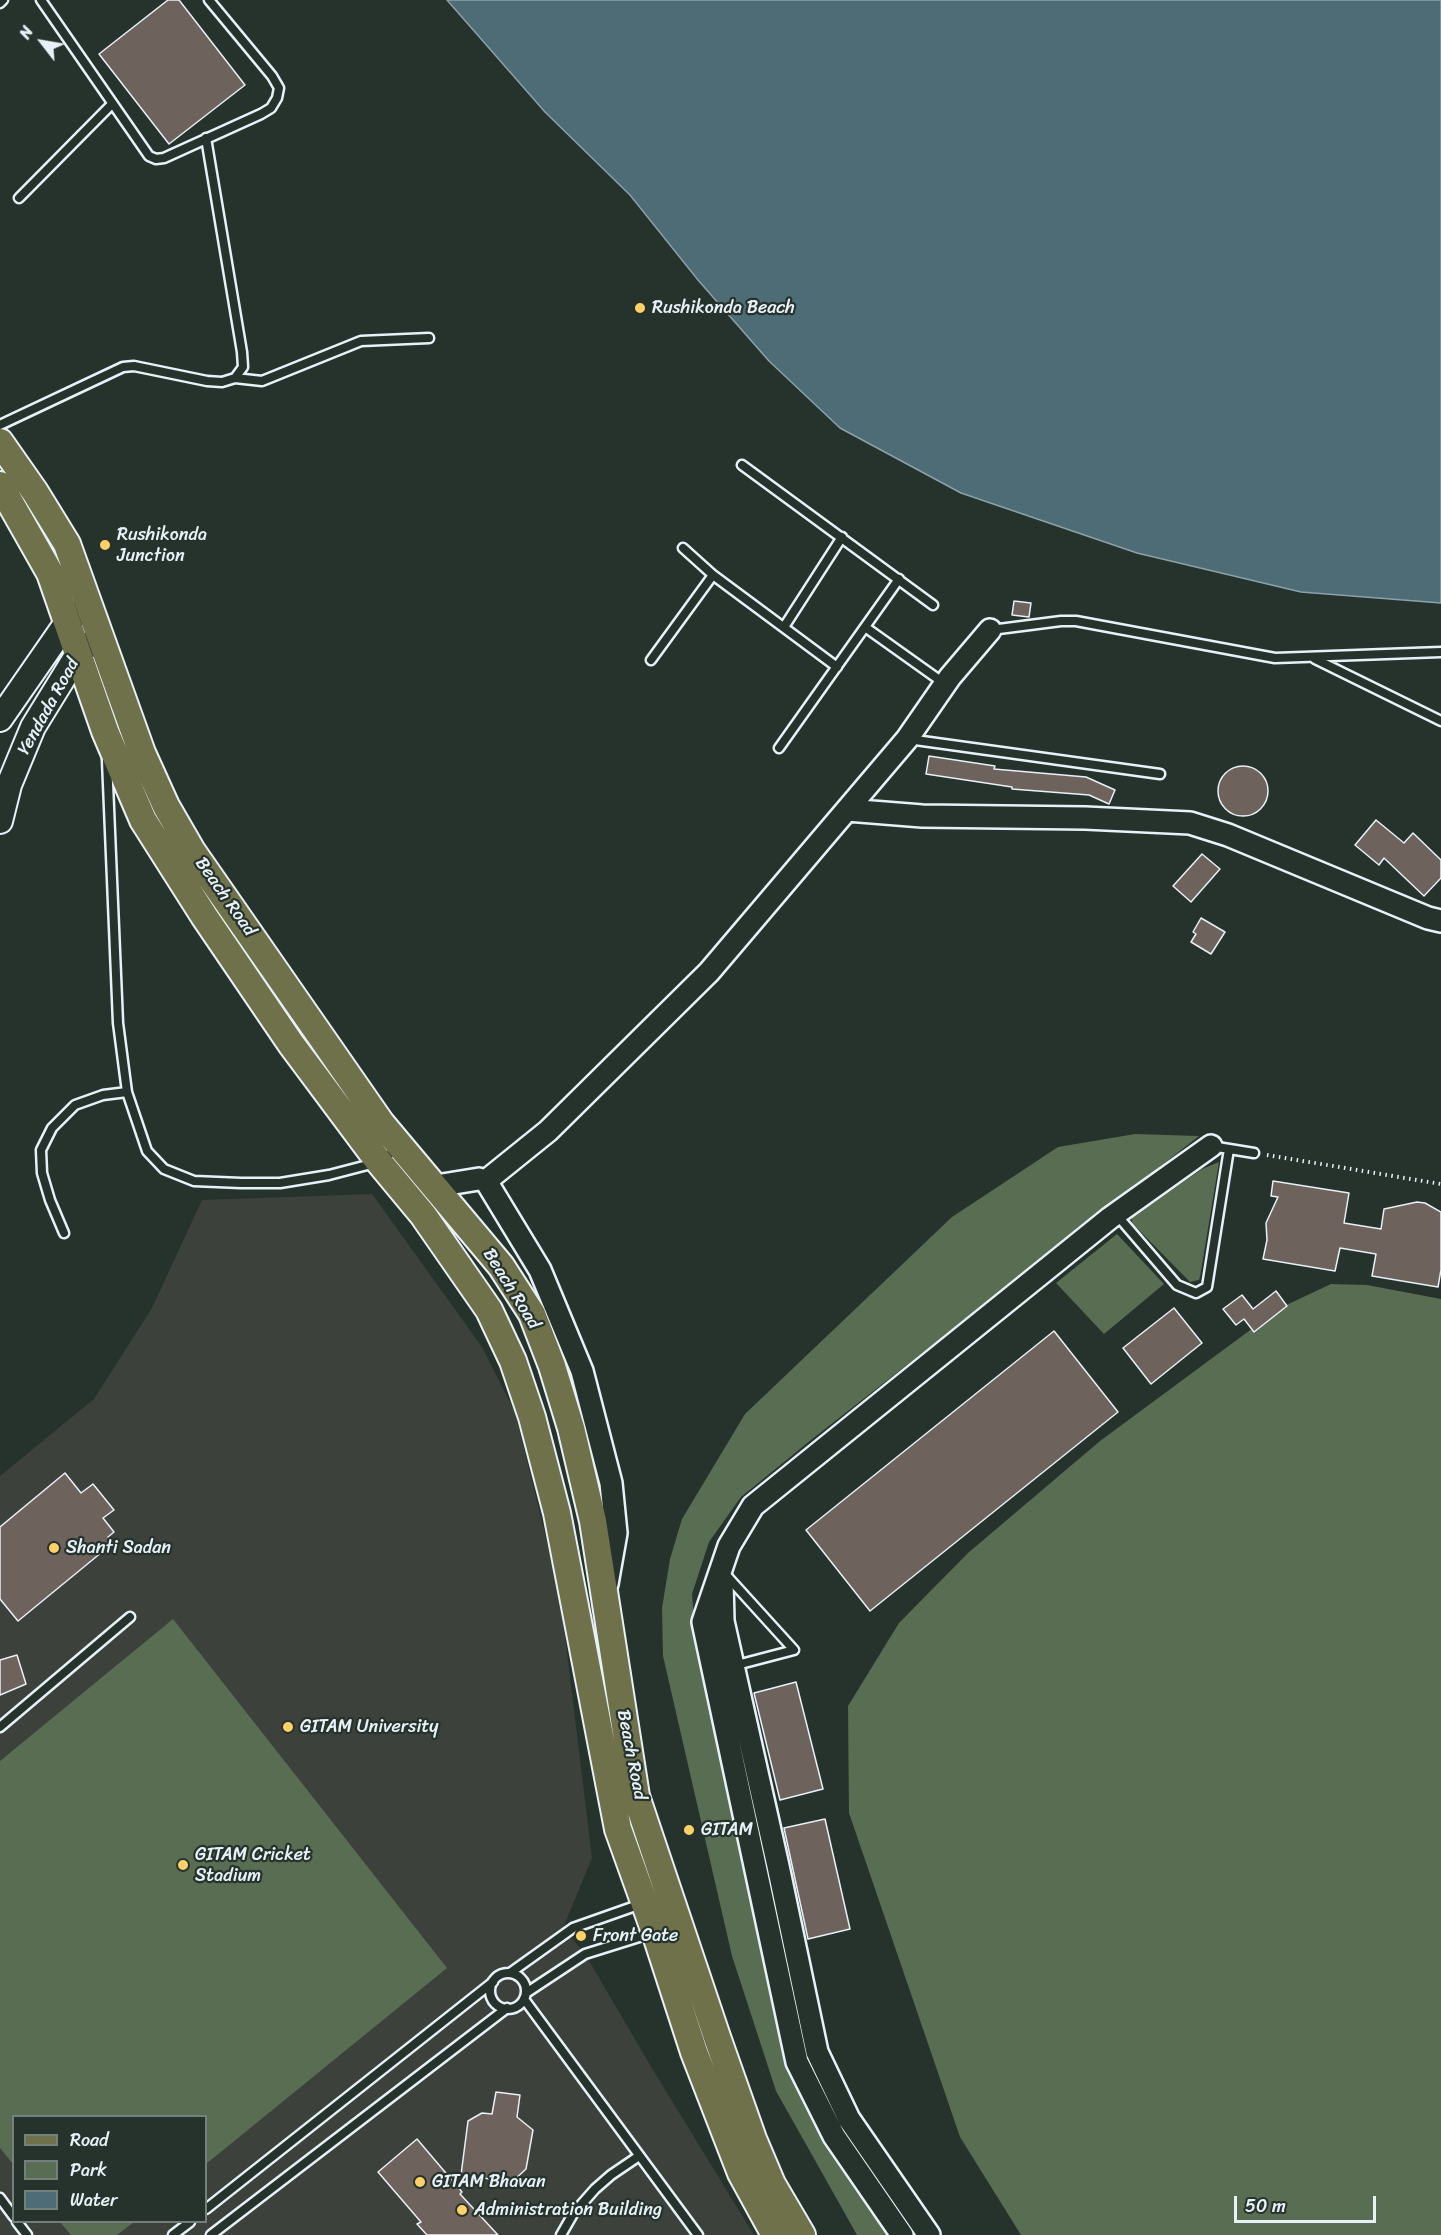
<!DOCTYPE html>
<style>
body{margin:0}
#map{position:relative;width:1441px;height:2235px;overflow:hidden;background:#26332d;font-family:Sriracha,sans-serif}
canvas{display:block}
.legend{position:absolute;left:12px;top:2115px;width:195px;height:108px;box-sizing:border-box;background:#26332d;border:2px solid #747f7e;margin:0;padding:8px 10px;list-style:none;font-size:18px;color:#e8f1f8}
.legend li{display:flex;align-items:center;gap:12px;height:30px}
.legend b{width:30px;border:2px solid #747f7e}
.north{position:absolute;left:12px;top:12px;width:60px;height:60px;-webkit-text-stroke:4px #26332d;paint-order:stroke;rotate:301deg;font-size:16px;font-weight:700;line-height:24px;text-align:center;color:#e8f1f8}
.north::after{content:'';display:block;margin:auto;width:21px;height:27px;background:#e8f1f8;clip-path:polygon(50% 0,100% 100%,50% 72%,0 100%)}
.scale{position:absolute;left:1234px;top:2196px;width:142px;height:27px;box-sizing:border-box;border:3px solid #e8f1f8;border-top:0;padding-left:8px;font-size:18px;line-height:21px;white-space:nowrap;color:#e8f1f8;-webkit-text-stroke:4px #26332d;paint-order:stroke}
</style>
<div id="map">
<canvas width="1441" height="2235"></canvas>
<ul class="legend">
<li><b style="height:8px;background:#6f714a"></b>Road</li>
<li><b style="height:16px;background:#586d51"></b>Park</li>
<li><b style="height:16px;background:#4e6c75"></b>Water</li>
</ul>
<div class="north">N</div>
<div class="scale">50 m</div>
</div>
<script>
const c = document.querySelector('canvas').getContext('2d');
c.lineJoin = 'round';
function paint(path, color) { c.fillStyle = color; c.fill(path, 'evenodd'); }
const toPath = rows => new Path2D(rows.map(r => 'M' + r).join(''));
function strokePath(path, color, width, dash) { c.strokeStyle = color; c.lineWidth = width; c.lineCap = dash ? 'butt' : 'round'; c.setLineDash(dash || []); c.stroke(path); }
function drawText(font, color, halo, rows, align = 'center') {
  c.font = font + ' Sriracha,sans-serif'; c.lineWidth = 4.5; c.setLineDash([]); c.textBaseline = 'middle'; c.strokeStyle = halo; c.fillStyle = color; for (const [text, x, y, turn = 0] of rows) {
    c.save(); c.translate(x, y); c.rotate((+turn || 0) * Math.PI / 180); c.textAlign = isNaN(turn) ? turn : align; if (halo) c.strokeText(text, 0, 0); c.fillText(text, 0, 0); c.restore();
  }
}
const built = toPath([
 [372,1194,482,1347,515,1412,560,1595,592,1858,563,1928,585,1954,653,2070,754,2235,0,2235,0,1476,94,1399,152,1308,202,1200],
 [14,2116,206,2116,206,2222,14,2222]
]);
const green = toPath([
 [1135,1134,1199,1136,811,1440,741,1497,709,1542,692,1594,697,1654,790,2067,817,2128,890,2235,857,2235,776,2091,732,1956,663,1656,662,1608,670,1559,682,1519,745,1414,952,1217,1058,1147],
 [1219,1162,1200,1277,1199,1280,1190,1282,1133,1224,1131,1218,1202,1169],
 [1117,1234,1164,1284,1104,1334,1056,1283],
 [1331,1284,1367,1285,1441,1299,1441,2235,1021,2235,960,2137,849,1813,848,1706,899,1623,968,1553,1100,1441,1280,1308],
 [173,1619,447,1968,206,2164,206,2116,14,2116,13,2164,0,2148,0,1761],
 [60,2222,134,2222,117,2235,71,2235]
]);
const water = toPath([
 [447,0,1441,0,1441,603,1301,592,1137,553,961,493,840,428,769,361,698,280,630,195,545,112,447,0]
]);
const building = toPath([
 [168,0,179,0,245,85,169,144,99,54,168,0],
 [1014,601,1031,603,1029,617,1012,615,1014,601],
 [929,756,995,766,994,769,1086,777,1115,790,1109,804,1089,795,1012,789,1012,787,926,774,929,756],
 '1218 791a25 25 0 1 1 50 0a25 25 0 1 1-50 0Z',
 [1376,820,1404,843,1413,833,1441,860,1441,878,1424,896,1384,858,1379,865,1355,845,1376,820],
 [1202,854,1220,869,1191,902,1173,886,1202,854],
 [1201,918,1225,932,1211,954,1191,942,1196,934,1193,932,1201,918],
 [1273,1181,1349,1193,1344,1223,1381,1229,1384,1209,1417,1202,1425,1203,1441,1212,1441,1270,1438,1287,1372,1276,1376,1254,1340,1248,1335,1271,1263,1259,1267,1240,1266,1223,1278,1197,1271,1196,1273,1181],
 [1276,1291,1287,1306,1254,1332,1244,1319,1236,1325,1223,1309,1242,1295,1253,1309,1276,1291],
 [1174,1308,1202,1343,1151,1384,1123,1348,1174,1308],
 [1054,1331,1118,1412,870,1611,806,1530,1054,1331],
 [65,1473,81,1493,93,1484,114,1510,103,1518,114,1532,108,1537,113,1543,18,1621,0,1599,0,1527,65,1473],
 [17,1655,26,1684,0,1695,0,1660,17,1655],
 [796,1682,823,1789,780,1800,754,1693,796,1682],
 [825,1819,850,1929,808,1939,784,1828,825,1819],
 [496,2092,520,2095,517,2117,533,2130,526,2169,512,2182,461,2175,468,2121,482,2113,492,2114,496,2092],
 [417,2139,462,2192,460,2194,498,2235,427,2235,417,2224,421,2222,378,2172,417,2139]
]);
const path = toPath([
 [1267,1155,1441,1184]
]);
const service = toPath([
 [41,0,149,156,156,159,164,158,261,114,271,108,277,98,279,88,272,76,209,0],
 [0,3,3,0],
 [19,198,112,104],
 [235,378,262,381,361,341,429,338],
 [0,425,123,367,134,366,207,381,222,382,235,378,243,367,242,352,206,138],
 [742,465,933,605],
 [683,548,713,575,837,667],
 [784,627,842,537],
 [865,627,945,684],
 [991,630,1061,621,1076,621,1275,658,1441,652],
 [1315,659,1441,721],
 [651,660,713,575],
 [908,739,1160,774],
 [779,748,899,579],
 [107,760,118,1023,127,1092,147,1151,164,1169,194,1181,241,1183,280,1183,329,1175,379,1162,399,1147],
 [1211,1146,1254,1153],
 [1116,1214,1177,1285,1196,1293,1207,1287,1229,1149],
 [64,1233,50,1200,42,1173,41,1150,52,1128,75,1105,103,1095,127,1092],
 [726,1575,794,1650,733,1666],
 [0,1727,130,1617],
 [510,1973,573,1928,641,1904],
 '490 1991a18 18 0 1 1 36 0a18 18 0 1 1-36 0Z',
 [526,1993,585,1954,652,1933],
 [524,1999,698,2235],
 [0,2198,14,2217],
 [206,2209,493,1982],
 [17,2222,27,2235],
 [173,2235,190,2222],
 [211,2235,507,2008],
 [561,2235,573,2214,595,2189,611,2175,639,2156]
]);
const tertiary = toPath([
 [847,810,922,816,1085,818,1190,823,1228,835,1428,918,1441,921],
 [486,1181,548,1131,709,972,907,739,950,677,990,630],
 [436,1186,479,1179,486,1181,540,1270,582,1371,611,1483,616,1533,607,1584],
 [722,1580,723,1621,778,1866,817,2052,849,2119,929,2235],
 [902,2235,834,2136,797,2062,703,1622,729,1546,753,1506,1110,1218,1211,1146]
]);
const secondary = toPath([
 [0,719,68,621,89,605],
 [0,821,9,785,33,727,78,654,91,643]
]);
const primary = toPath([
 [0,442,35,492,67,544,142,753,166,806,192,851,381,1123,501,1266,532,1314,552,1366,571,1428,593,1521,636,1796,717,2037,753,2139,772,2184,802,2235],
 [0,485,50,573,105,731,143,820,204,916,291,1044,379,1162,423,1215,489,1310,513,1361,532,1417,557,1513,618,1829,655,1932,694,2052,741,2173,775,2235]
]);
const markers = [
 [640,308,6,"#ffd166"],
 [105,545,6,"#ffd166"],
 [54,1548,6,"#ffd166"],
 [288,1727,6,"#ffd166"],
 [689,1830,6,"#ffd166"],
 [183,1865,6,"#ffd166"],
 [581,1936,6,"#ffd166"],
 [420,2182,6,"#ffd166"],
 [462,2210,6,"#ffd166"]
];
const poiNames = [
 ["Rushikonda Beach",652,308],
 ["Rushikonda",117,535],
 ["Junction",117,556],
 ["Shanti Sadan",66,1548],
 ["GITAM University",300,1727],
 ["GITAM",701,1830],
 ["GITAM Cricket",195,1855],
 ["Stadium",195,1876],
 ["Front Gate",593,1936],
 ["GITAM Bhavan",432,2182],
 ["Administration Building",474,2210]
];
const streetNames = [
 ["Yendada Road",49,707,-61],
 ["Beach Road",225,897,55],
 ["Beach Road",511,1289,58],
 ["Beach Road",631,1755,79]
];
paint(built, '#3c413b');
paint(green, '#586d51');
paint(water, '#4e6c75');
strokePath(water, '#8ca1a9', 1.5);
paint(building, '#6e625c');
strokePath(building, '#e8f1f8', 1.5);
strokePath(service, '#e8f1f8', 13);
strokePath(tertiary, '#e8f1f8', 26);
strokePath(secondary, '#e8f1f8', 28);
strokePath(primary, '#e8f1f8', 30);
strokePath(path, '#e8f1f8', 4, [1.5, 4.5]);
strokePath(service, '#26332d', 8);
strokePath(tertiary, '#26332d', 21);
strokePath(secondary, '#26332d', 24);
strokePath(primary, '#6f714a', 26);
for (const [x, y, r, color] of markers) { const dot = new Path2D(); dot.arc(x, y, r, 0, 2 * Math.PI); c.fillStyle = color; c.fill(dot); strokePath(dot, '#26332d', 2); }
drawText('18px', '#e8f1f8', '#26332d', poiNames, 'left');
drawText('18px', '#e8f1f8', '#26332d', streetNames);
</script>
